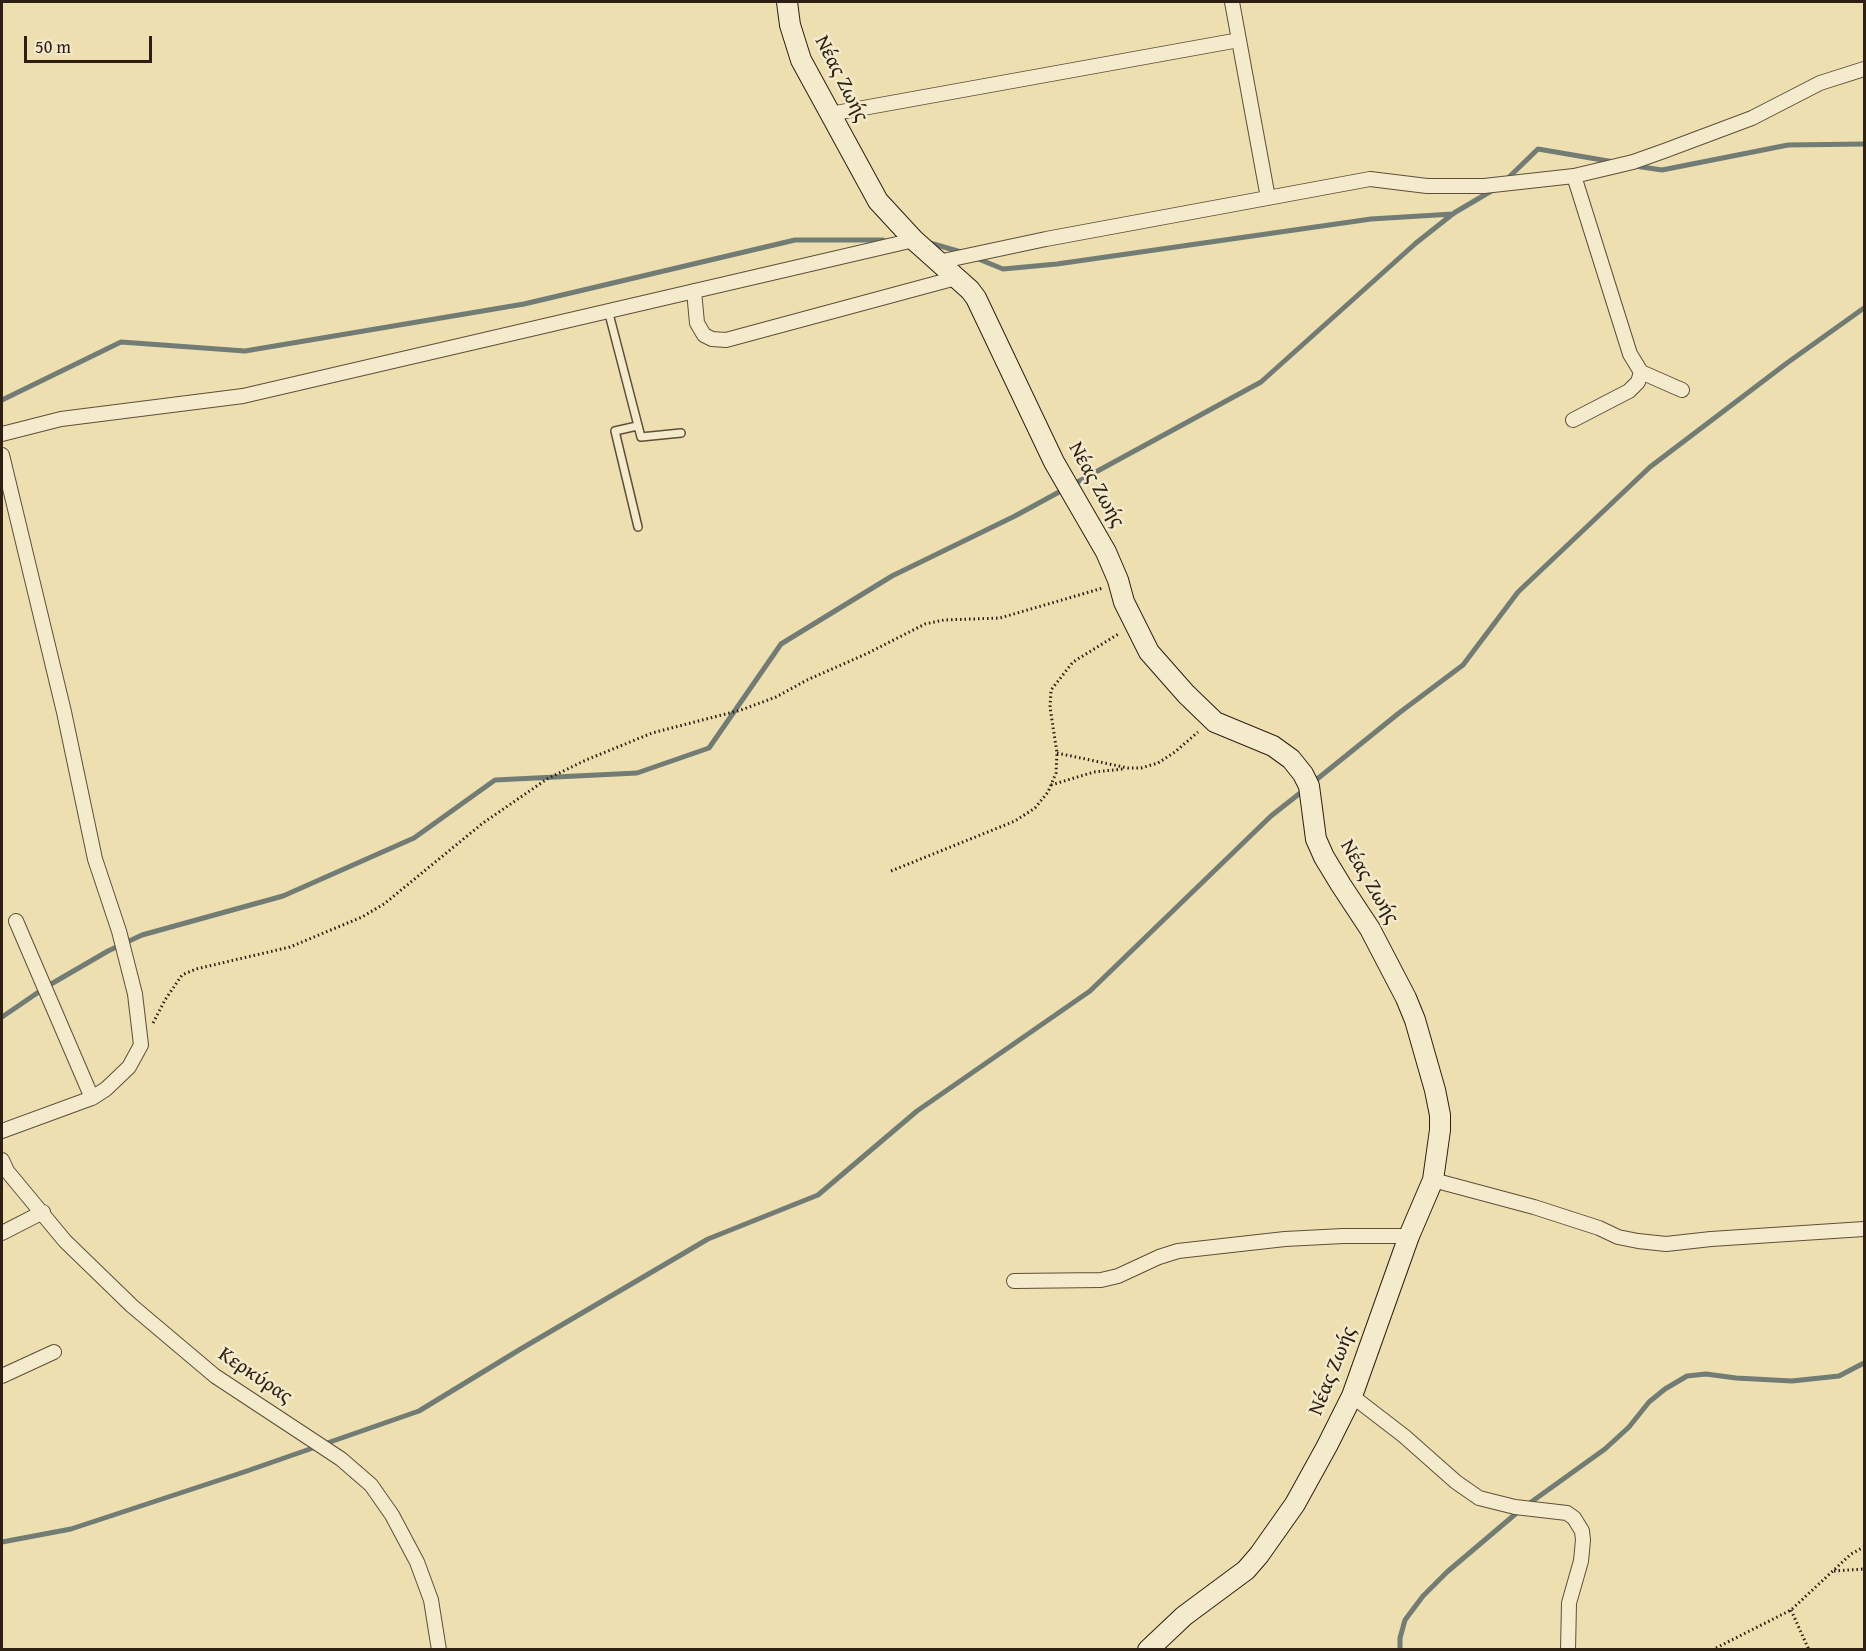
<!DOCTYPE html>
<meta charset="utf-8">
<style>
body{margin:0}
#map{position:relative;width:1866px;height:1651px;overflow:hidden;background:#eedfb0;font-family:"Gentium Book Plus",serif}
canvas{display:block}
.frame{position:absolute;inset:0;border:3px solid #2d1f12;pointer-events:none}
.scale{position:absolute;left:24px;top:36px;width:128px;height:27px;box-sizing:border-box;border:3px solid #2d1f12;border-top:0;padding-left:8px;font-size:18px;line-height:21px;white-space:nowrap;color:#2d1f12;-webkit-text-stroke:4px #f4eacc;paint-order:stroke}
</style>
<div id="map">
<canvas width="1866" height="1651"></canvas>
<div class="frame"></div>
<div class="scale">50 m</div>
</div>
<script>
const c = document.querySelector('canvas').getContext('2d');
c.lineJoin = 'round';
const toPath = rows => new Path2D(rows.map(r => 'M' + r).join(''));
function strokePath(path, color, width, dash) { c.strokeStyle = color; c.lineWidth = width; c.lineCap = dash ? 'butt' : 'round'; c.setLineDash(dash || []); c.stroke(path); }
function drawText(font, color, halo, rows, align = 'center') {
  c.font = font + ' "Gentium Book Plus",serif'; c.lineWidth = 5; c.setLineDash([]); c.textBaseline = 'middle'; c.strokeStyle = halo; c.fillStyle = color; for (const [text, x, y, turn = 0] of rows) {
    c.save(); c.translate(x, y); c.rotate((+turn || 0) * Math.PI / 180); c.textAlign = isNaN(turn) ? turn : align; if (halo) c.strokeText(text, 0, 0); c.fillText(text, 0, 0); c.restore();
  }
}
const stream = toPath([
 [1635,166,1662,170,1788,145,1864,144],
 [1505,181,1538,149,1614,162],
 [930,243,961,252],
 [976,258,1003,269,1057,264,1371,219,1453,214],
 [2,400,121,342,245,351,524,304,795,240,883,240],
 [1311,784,1399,713,1463,665,1518,592,1650,467,1787,363,1864,308],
 [2,1017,46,987,108,951,142,935,283,896,414,838,495,780,637,773,709,748,781,644,892,576,1015,516,1261,382,1416,243,1454,213,1493,190],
 [1527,1505,1605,1449,1629,1427,1649,1402,1665,1389,1687,1376,1706,1374,1736,1378,1792,1381,1839,1376,1864,1363],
 [2,1542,71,1529,244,1472,419,1411,519,1350,708,1239,818,1195,917,1111,1090,991,1271,816,1304,790],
 [1400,1650,1400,1638,1405,1620,1423,1596,1447,1572,1519,1511]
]);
const path = toPath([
 [1057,753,1128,768,1141,768,1158,763,1175,752,1198,732],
 [1051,785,1094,772,1123,769],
 [891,871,1015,821,1035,808,1048,792,1056,773,1057,753,1050,707,1051,690,1073,662,1120,633],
 [153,1023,165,1000,182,975,196,969,290,947,362,917,384,904,483,823,547,779,586,760,652,733,741,710,776,697,807,680,866,654,925,624,944,620,1000,618,1103,588],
 [1834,1571,1864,1569],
 [1791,1610,1809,1650],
 [1712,1650,1791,1610,1851,1554,1864,1547]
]);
const lane = toPath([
 [608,310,641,437,681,433],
 [637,426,615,431,638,527]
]);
const street = toPath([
 [1232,2,1268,198],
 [830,114,1239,40],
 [1574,176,1630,354,1641,372,1682,390],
 [938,262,1046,239,1370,179,1427,186,1484,186,1574,176,1633,162,1664,151,1752,118,1820,83,1864,69],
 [694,291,697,323,704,335,712,339,726,340,956,278],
 [1573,420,1629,391,1638,382,1641,372],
 [2,434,61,419,243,396,914,240],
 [2,455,64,712,95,859,119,931,135,994,141,1045,129,1067,106,1089,92,1098,2,1131],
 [16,921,92,1098],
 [2,1160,7,1171,65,1241,132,1306,215,1376,341,1459,371,1485,392,1515,417,1562,431,1600,439,1650],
 [1433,1180,1534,1207,1599,1228,1618,1237,1638,1241,1666,1244,1711,1239,1864,1229],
 [2,1233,43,1212],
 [1014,1281,1101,1280,1118,1276,1159,1257,1178,1251,1285,1239,1343,1236,1409,1236],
 [2,1376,54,1352],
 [1352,1396,1404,1436,1456,1482,1479,1498,1515,1507,1567,1513,1574,1518,1582,1531,1583,1540,1581,1561,1569,1603,1568,1650]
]);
const secondary = toPath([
 [787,2,790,25,801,60,878,201,914,240,970,290,976,298,1054,462,1106,552,1118,580,1124,602,1149,652,1186,694,1215,722,1273,746,1291,759,1303,774,1309,786,1316,839,1324,857,1341,885,1370,929,1406,998,1415,1020,1435,1090,1440,1115,1440,1130,1433,1180,1409,1236,1352,1396,1327,1446,1295,1504,1259,1555,1246,1570,1184,1616,1148,1650]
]);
const streetNames = [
 ["Νέας Ζωής",841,79,63],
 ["Νέας Ζωής",1096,485,61],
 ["Νέας Ζωής",1369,882,59],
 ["Νέας Ζωής",1333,1371,-68],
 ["Κερκύρας",255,1376,34]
];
strokePath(stream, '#717c75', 5);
strokePath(lane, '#5d4f3a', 10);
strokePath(street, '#5d4f3a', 16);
strokePath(secondary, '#2d1f12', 22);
strokePath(path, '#2d1f12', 3, [1.5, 3]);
strokePath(lane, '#f4eacc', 7);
strokePath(street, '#f4eacc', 14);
strokePath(secondary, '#f4eacc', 20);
drawText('21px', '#2d1f12', '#f4eacc', streetNames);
</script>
